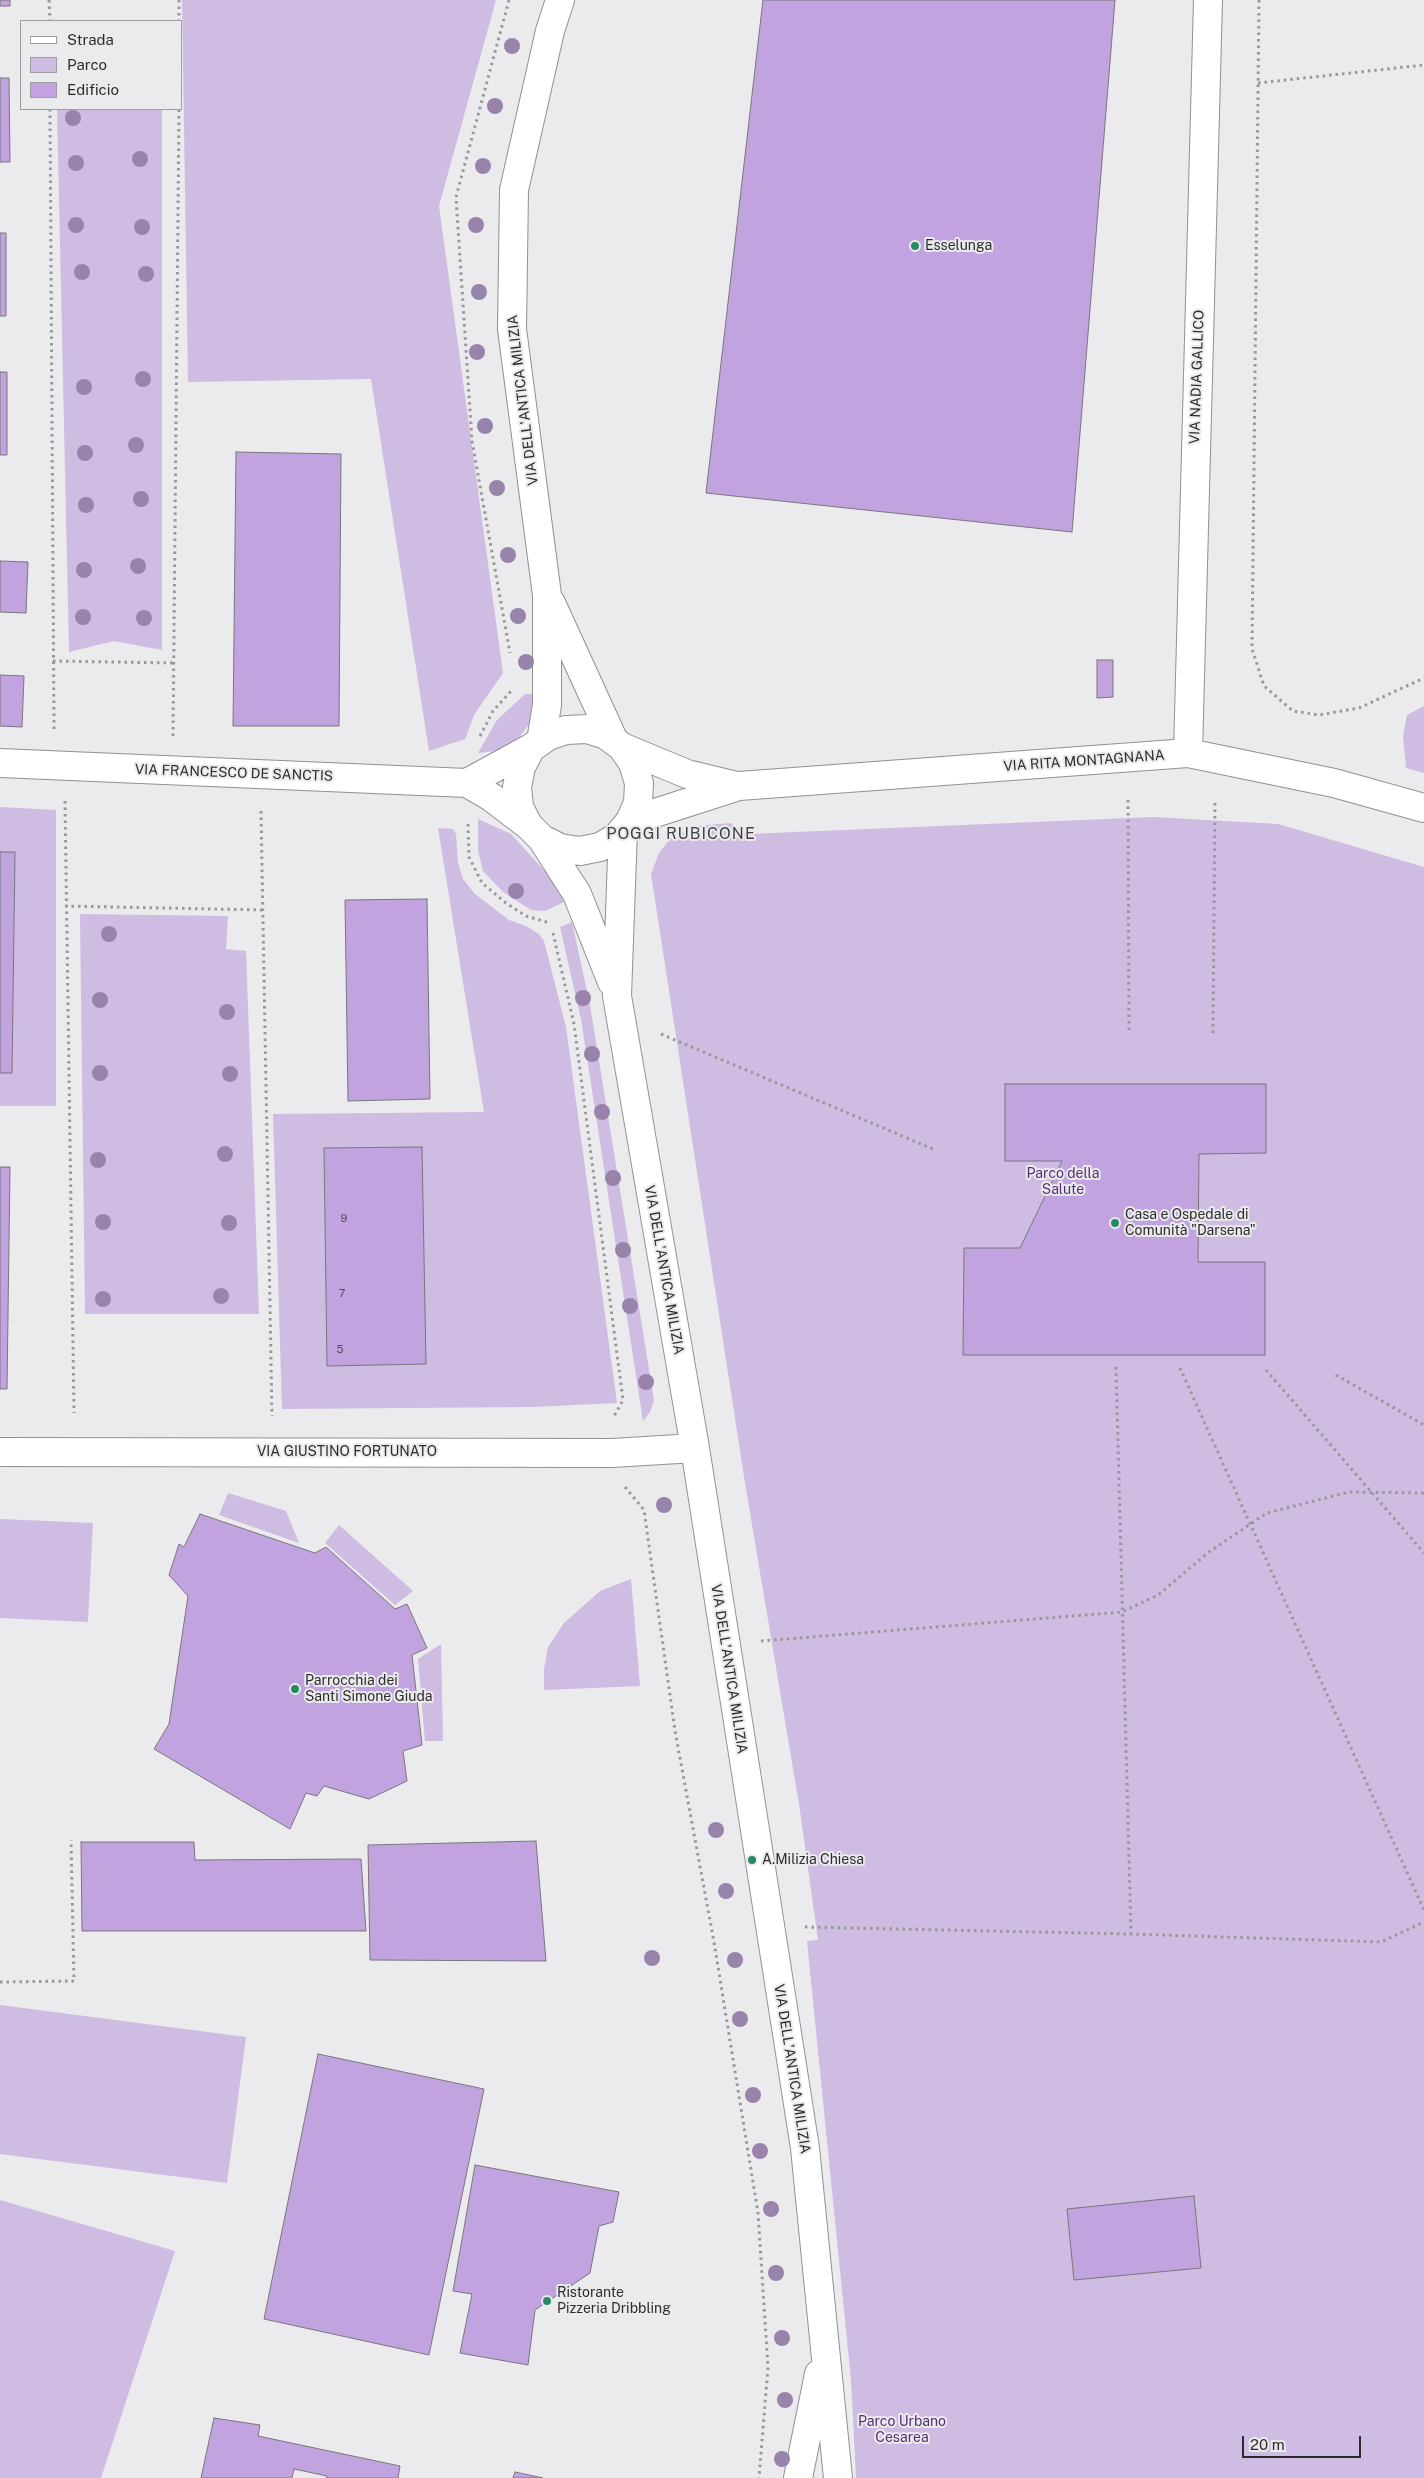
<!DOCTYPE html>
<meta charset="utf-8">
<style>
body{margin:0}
#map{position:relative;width:1424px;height:2478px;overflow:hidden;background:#ebeaed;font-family:"Public Sans",sans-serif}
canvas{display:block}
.legend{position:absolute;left:20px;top:20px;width:162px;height:90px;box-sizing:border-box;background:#ebeaed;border:1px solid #9f9ea0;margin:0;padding:6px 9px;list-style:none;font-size:15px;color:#2d2c2d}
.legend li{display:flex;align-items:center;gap:10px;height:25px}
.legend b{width:25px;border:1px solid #9f9ea0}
.scale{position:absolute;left:1242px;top:2436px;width:119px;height:22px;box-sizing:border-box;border:2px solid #2d2c2d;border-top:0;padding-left:6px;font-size:15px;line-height:18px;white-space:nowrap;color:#2d2c2d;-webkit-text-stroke:4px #ebeaed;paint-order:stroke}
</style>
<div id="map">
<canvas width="1424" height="2478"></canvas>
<ul class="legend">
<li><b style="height:6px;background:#fff"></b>Strada</li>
<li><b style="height:14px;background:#cfbce2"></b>Parco</li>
<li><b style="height:14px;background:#c1a3df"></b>Edificio</li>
</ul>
<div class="scale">20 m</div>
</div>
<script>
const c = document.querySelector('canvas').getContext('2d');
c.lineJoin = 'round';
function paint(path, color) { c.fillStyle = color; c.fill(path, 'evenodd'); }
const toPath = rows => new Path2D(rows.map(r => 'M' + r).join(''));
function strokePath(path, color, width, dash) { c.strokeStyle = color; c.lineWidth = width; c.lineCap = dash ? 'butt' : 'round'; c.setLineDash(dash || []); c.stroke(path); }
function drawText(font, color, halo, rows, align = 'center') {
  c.font = font + ' "Public Sans",sans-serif'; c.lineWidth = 4; c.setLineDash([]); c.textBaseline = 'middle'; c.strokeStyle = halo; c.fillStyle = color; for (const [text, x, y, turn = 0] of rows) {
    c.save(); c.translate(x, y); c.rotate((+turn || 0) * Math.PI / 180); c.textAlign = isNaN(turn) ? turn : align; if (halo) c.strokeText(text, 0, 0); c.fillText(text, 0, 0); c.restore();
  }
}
const green = toPath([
 [182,0,496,0,439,206,503,673,474,715,465,739,429,751,371,379,188,382],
 [57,109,162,109,162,650,114,641,69,652],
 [525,694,534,694,529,724,521,735,517,740,496,751,478,753,497,720],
 [1424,706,1424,773,1406,768,1403,736,1407,715],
 [0,807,56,810,56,1106,0,1106],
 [1153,817,1278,824,1424,867,1424,2478,856,2478,851,2380,807,1941,818,1940,799,1804,745,1483,651,874,659,853,670,839,697,826,730,823,748,834],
 [478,819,511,834,552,879,564,902,545,911,531,910,503,892,483,871,478,850],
 [438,828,453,829,456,834,458,863,463,879,475,894,509,920,526,926,539,934,544,941,566,1027,617,1403,532,1407,282,1409,273,1114,484,1112],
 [80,914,228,916,226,949,246,951,259,1314,85,1314],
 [572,922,590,1005,654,1400,650,1412,643,1421,581,1019,560,927],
 [228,1493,286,1511,299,1543,219,1515],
 [0,1519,93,1523,88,1622,0,1618],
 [339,1525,413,1591,395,1605,325,1543],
 [631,1579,640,1686,544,1690,544,1669,548,1647,564,1623,600,1591],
 [441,1644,443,1741,425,1741,418,1659],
 [0,2005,246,2037,227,2183,0,2154],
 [0,2200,175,2251,101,2478,0,2478]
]);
const building = toPath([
 [0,0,10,0,10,6,0,6,0,0],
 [763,0,1115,0,1072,532,706,493,763,0],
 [0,78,9,78,10,162,0,162,0,78],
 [0,233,6,233,6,316,0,316,0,233],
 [0,372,7,372,7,455,0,455,0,372],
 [236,452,341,454,339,726,233,726,236,452],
 [0,561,28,562,26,613,0,612,0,561],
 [1097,660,1113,660,1113,697,1097,698,1097,660],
 [0,675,24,676,22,727,0,726,0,675],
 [0,852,15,852,12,1073,0,1073,0,852],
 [427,899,430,1099,348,1101,345,900,427,899],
 [1005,1084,1266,1084,1266,1153,1199,1154,1198,1262,1265,1262,1265,1355,963,1355,964,1248,1020,1248,1062,1161,1005,1161,1005,1084],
 [422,1147,426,1364,327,1366,324,1148,422,1147],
 [0,1167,10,1167,7,1389,0,1389,0,1167],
 [200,1514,315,1553,326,1547,395,1609,407,1604,427,1648,412,1655,422,1745,403,1751,407,1781,369,1799,324,1786,317,1796,306,1793,290,1829,154,1749,169,1724,188,1596,169,1575,179,1544,184,1547,200,1514],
 [536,1841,546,1961,370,1960,368,1845,536,1841],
 [81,1842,194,1842,195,1860,361,1859,366,1931,82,1931,81,1842],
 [318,2054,484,2089,429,2355,264,2319,318,2054],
 [475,2165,619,2192,613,2222,599,2226,590,2273,535,2310,528,2365,460,2353,472,2294,453,2291,475,2165],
 [1194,2196,1201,2268,1074,2280,1067,2209,1194,2196],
 [214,2418,260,2425,258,2436,400,2466,398,2478,326,2478,327,2476,294,2469,292,2478,201,2478,214,2418],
 [515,2472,543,2478,513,2478,515,2472]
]);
const path = toPath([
 [49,0,50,21],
 [179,0,179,21],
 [509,0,456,197,472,441,510,653],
 [1259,0,1252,649,1264,686,1293,711,1319,715,1359,708,1424,678],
 [1258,83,1424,65],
 [50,109,54,730],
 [53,661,174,663],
 [173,736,179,109],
 [480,736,493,711,512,690],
 [1128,800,1129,1032],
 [65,801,74,1413],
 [261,811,272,1416],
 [468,824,469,857,482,883,506,903,526,916,550,923],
 [65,906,263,910],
 [553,933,574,1024,623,1400,613,1418],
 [1213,1033,1215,800],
 [661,1034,933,1149],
 [1116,1367,1131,1934],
 [1180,1368,1424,1910],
 [1266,1370,1424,1553],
 [1336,1375,1424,1425],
 [625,1487,644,1510,675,1731,714,1942,758,2213,768,2367,759,2478],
 [761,1641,1122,1612,1158,1595,1209,1552,1267,1513,1349,1492,1424,1493],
 [805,1927,1131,1934,1381,1942,1424,1922],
 [0,1982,74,1981,71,1840]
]);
const minor = toPath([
 [551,603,614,741,622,747,633,763,639,783,638,803,630,821,617,837,600,847,580,851,560,848,542,839,528,825,519,807,517,787,521,767,531,748,548,736,566,730,587,729,606,735,614,741],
 [541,741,547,705,547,595,512,329,514,190,550,31,560,0],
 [622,747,687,774,737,786],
 [1188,753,1208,0],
 [0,763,467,783,491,797,528,825],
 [467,783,531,748],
 [630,821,739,786,1188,753,1334,783,1424,808],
 [623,830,617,996,695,1448,805,2148,838,2478],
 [542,839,577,894,612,982],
 [0,1452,612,1453,695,1448],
 [798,2478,819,2374]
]);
const trees = [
 [512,46],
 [495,106],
 [73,118],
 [140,159],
 [76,163],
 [483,166],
 [76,225],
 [476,225],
 [142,227],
 [82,272],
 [146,274],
 [479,292],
 [477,352],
 [143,379],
 [84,387],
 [485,426],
 [136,445],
 [85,453],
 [497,488],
 [141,499],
 [86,505],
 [508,555],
 [138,566],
 [84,570],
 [518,616],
 [83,617],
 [144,618],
 [526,662],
 [516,891],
 [109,934],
 [583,998],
 [100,1000],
 [227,1012],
 [592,1054],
 [100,1073],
 [230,1074],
 [602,1112],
 [225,1154],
 [98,1160],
 [613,1178],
 [103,1222],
 [229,1223],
 [623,1250],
 [221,1296],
 [103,1299],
 [630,1306],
 [646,1382],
 [664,1505],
 [716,1830],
 [726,1891],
 [652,1958],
 [735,1960],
 [740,2019],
 [753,2095],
 [760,2151],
 [771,2209],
 [776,2273],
 [782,2338],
 [785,2400],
 [782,2459]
];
const markers = [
 [915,246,5,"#288a64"],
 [1115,1223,5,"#288a64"],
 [295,1689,5,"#288a64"],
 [752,1860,5,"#288a64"],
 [547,2301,5,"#288a64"]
];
const numberNames = [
 ["9",344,1219],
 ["7",342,1294],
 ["5",340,1350]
];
const poiNames = [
 ["Esselunga",925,246],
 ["Casa e Ospedale di",1125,1215],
 ["Comunità \"Darsena\"",1125,1231],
 ["Parrocchia dei",305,1681],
 ["Santi Simone Giuda",305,1697],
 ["A.Milizia Chiesa",762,1860],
 ["Ristorante",557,2293],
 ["Pizzeria Dribbling",557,2309]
];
const streetNames = [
 ["VIA NADIA GALLICO",1197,377,-88],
 ["VIA DELL'ANTICA MILIZIA",523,400,-97],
 ["VIA RITA MONTAGNANA",1084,761,-4],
 ["VIA FRANCESCO DE SANCTIS",234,773,2],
 ["VIA DELL'ANTICA MILIZIA",664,1270,80],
 ["VIA GIUSTINO FORTUNATO",347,1452],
 ["VIA DELL'ANTICA MILIZIA",729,1669,81],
 ["VIA DELL'ANTICA MILIZIA",792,2069,81]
];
const parkNames = [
 ["Parco della",1063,1174],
 ["Salute",1063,1190],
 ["Parco Urbano",902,2422],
 ["Cesarea",902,2438]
];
const quarterNames = [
 ["POGGI RUBICONE",681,834]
];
paint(green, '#cfbce2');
paint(building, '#c1a3df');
strokePath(building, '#78777a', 1);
strokePath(minor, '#919093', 30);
strokePath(path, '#989799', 3, [2.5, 4]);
strokePath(minor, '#fff', 28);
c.fillStyle = '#9883aa';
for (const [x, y] of trees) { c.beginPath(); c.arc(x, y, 8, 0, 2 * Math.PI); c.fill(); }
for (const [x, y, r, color] of markers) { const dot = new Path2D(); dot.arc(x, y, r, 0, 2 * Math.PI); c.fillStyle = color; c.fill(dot); strokePath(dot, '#ebeaed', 2); }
drawText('11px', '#524a5a', null, numberNames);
drawText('14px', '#2d2c2d', '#ebeaed', poiNames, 'left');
drawText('14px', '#2d2c2d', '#ebeaed', streetNames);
drawText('14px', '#552e74', '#ebeaed', parkNames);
c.letterSpacing = '1px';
drawText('16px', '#403f42', '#ebeaed', quarterNames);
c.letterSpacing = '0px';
</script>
